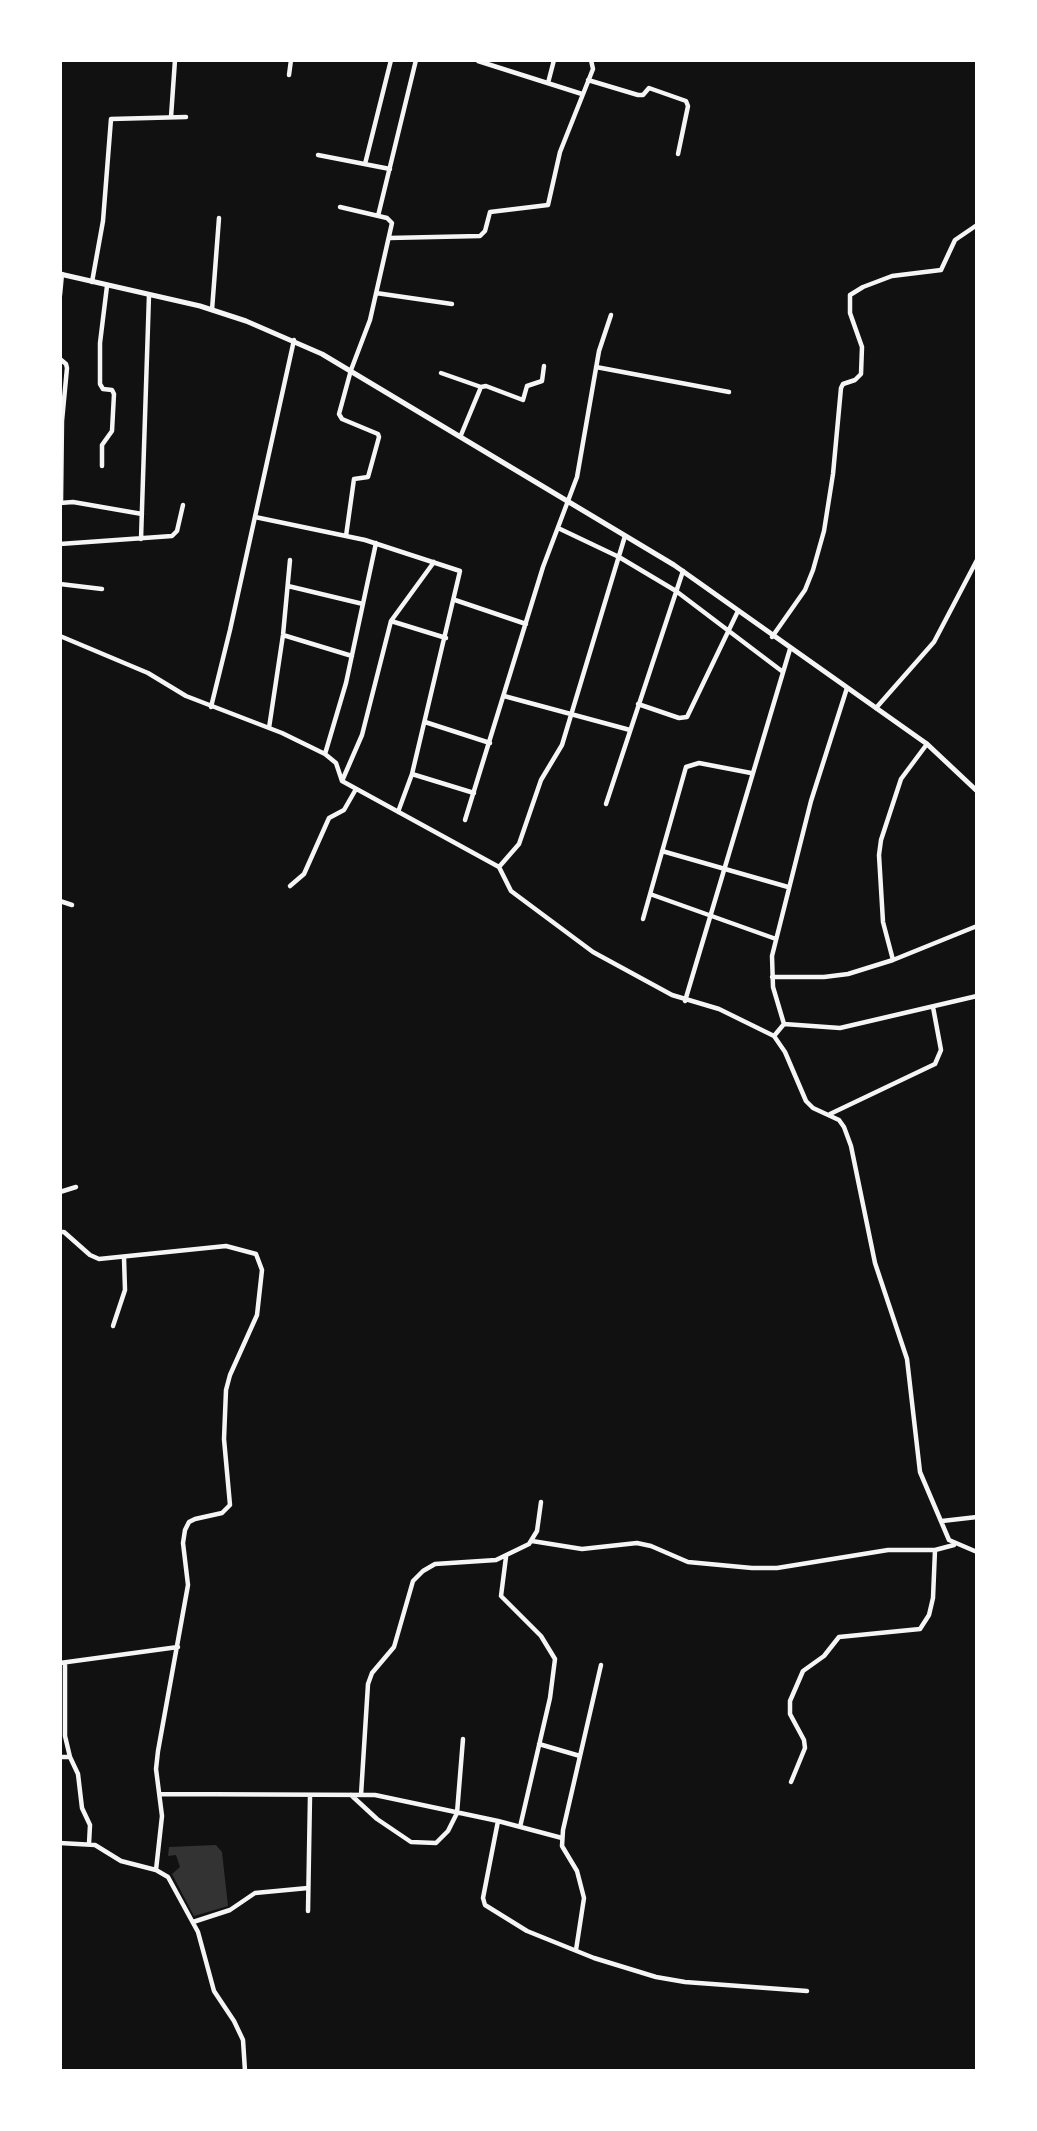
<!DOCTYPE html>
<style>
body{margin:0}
#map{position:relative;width:1037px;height:2131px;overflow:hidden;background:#111;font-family:"DM Sans",sans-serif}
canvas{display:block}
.frame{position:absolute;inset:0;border:62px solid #fff;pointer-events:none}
</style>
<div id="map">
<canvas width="1037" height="2131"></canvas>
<div class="frame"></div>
</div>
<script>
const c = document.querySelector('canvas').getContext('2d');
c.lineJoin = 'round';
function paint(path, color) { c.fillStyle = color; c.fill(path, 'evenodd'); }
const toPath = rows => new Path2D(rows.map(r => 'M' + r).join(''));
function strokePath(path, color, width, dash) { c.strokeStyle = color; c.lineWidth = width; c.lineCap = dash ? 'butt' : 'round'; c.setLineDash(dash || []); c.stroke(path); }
const water = toPath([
 [216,1845,222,1852,228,1906,194,1916,172,1874,180,1867,176,1855,168,1856,169,1847]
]);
const minor = toPath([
 [478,61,582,94],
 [289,75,291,60],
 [588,80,638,95,643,95,649,88,686,101,688,106,678,154],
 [548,83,554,60],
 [171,117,175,60],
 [318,155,390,169],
 [365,164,391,60],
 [340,207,387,218,392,223,370,320,351,370,339,414,342,419,378,434,379,437,368,477,354,479,346,536],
 [378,216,416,60],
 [389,238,480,236,485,231,490,212,548,205,560,152,593,69,591,60],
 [92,282,103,221,111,119,186,117],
 [376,293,452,304],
 [60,295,62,274],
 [212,310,219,218],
 [60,359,66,364,67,368,62,421,61,503],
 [596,367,729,392],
 [441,373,481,387],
 [461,435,481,387,486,386,523,400,527,386,542,381,544,366],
 [102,466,102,445,112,431,114,394,112,390,103,389,100,384,100,343,107,286],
 [60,503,73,502,142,514],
 [255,517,365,540,460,571,412,774,398,812],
 [558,528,619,557,676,591,783,672],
 [141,539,149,295],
 [60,544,172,536,177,531,183,505],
 [60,584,102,589],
 [288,586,363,604],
 [455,600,526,624],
 [391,621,446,638],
 [283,635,352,656],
 [60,636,148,673,186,696,282,733,325,754,336,763,342,781,499,867,511,891,593,952,672,995,719,1009,774,1036,785,1052,806,1101,813,1108,839,1120,844,1127,851,1146,875,1263,907,1359,920,1472,949,1540,977,1552],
 [772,637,805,590,813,570,824,531,833,474,841,388,843,384,855,380,861,374,862,347,850,313,850,295,863,287,892,276,941,270,955,240,977,225],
 [504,696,630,730],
 [638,704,679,718,687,717,738,611],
 [211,707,230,630,294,340],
 [876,708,934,642,977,560],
 [425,722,490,743],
 [269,728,283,635,290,560],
 [325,754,346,683,376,543],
 [412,774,474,793],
 [342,781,362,735,391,621,434,562],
 [606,804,683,571],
 [465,820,543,567,577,477,599,351,611,315],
 [662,851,788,887],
 [499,867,519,844,541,780,562,745,625,536],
 [290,886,304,874,329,818,344,810,356,789],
 [650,894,776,939],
 [60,901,72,905],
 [643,919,686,767,699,763,751,773],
 [893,960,883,922,879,855,881,840,901,779,927,744],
 [772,977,824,977,848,974,893,960,977,926],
 [685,1001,790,649],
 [784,1024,840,1028,977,996],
 [774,1036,784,1024,773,987,772,956,811,801,847,688],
 [830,1114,935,1064,941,1050,933,1007],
 [60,1192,76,1187],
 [60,1232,64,1232,90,1255,99,1259,226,1246,256,1254,262,1270,257,1315,230,1375,226,1390,224,1439,230,1505,222,1513,195,1519,189,1522,185,1530,183,1543,188,1585,158,1751,156,1769,162,1816,156,1870],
 [113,1326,125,1290,124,1258],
 [942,1521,977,1517],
 [532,1541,582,1549,637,1543,651,1546,688,1562,752,1568,777,1568,888,1550,935,1550,954,1545],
 [506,1557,501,1596,541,1636,555,1659,550,1698,520,1827],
 [60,1663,178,1647],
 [65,1664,65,1736,70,1757,78,1774,82,1808,90,1825,89,1844],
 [539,1744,580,1756],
 [60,1757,70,1757],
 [791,1782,805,1748,804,1740,790,1714,790,1701,803,1671,824,1656,839,1637,920,1629,929,1615,933,1598,935,1550],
 [160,1794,375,1795,498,1821,562,1838],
 [351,1795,377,1819,411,1842,436,1843,448,1831,457,1813,463,1739],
 [361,1795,368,1684,372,1673,394,1647,413,1581,423,1571,435,1564,496,1560,529,1544,537,1531,541,1502],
 [498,1821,483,1898,485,1905,527,1931,594,1958,656,1977,685,1982,807,1991],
 [60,1843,95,1845,121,1861,156,1870,168,1877,198,1932,214,1991,234,2021,243,2040,245,2071],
 [308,1911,310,1796],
 [193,1922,230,1910,255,1893,308,1888],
 [576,1950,584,1898,577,1871,562,1846,563,1830,601,1665]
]);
const tertiary = toPath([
 [60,274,200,306,246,321,322,354,674,565,927,744,977,791]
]);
paint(water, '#333');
strokePath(minor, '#f5f5f5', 4.5);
strokePath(tertiary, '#f5f5f5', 5);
</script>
